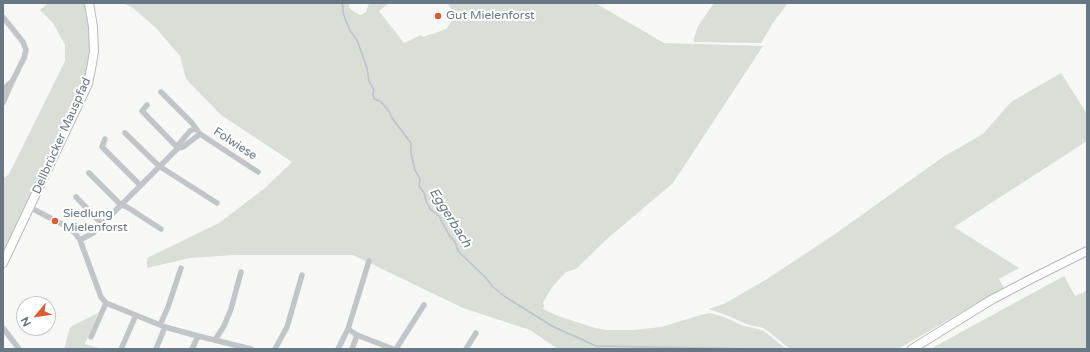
<!DOCTYPE html>
<meta charset="utf-8">
<style>
body{margin:0}
#map{position:relative;width:1090px;height:352px;overflow:hidden;background:#f7f8f5;font-family:"Varela Round",sans-serif}
canvas{display:block}
.frame{position:absolute;inset:0;border:4px solid #687784;pointer-events:none}
.north{position:absolute;left:16px;top:296px;width:40px;height:40px;box-sizing:border-box;background:#fff;border:1px solid #c3c9ce;border-radius:50%;rotate:241deg;font-size:11px;font-weight:700;line-height:16px;text-align:center;color:#687784}
.north::after{content:'';display:block;margin:auto;width:14px;height:18px;background:#da5d33;clip-path:polygon(50% 0,100% 100%,50% 72%,0 100%)}
</style>
<div id="map">
<canvas width="1090" height="352"></canvas>
<div class="frame"></div>
<div class="north">N</div>
</div>
<script>
const c = document.querySelector('canvas').getContext('2d');
c.lineJoin = 'round';
function paint(path, color) { c.fillStyle = color; c.fill(path, 'evenodd'); }
const toPath = rows => new Path2D(rows.map(r => 'M' + r).join(''));
function strokePath(path, color, width, dash) { c.strokeStyle = color; c.lineWidth = width; c.lineCap = dash ? 'butt' : 'round'; c.setLineDash(dash || []); c.stroke(path); }
function drawText(font, color, halo, rows, align = 'center') {
  c.font = font + ' "Varela Round",sans-serif'; c.lineWidth = 4; c.setLineDash([]); c.textBaseline = 'middle'; c.strokeStyle = halo; c.fillStyle = color; for (const [text, x, y, turn = 0] of rows) {
    c.save(); c.translate(x, y); c.rotate((+turn || 0) * Math.PI / 180); c.textAlign = isNaN(turn) ? turn : align; if (halo) c.strokeText(text, 0, 0); c.fillText(text, 0, 0); c.restore();
  }
}
const green = toPath([
 [48,3,86,3,89,22,91,47,90,59,84,82,79,94,3,255,3,179,9,174,65,61,65,45,53,23,40,10],
 [123,3,350,3,349,6,350,9,360,15,363,14,366,12,369,3,389,3,379,11,404,43,421,35,423,37,431,34,433,34,446,29,451,22,454,13,447,3,595,3,664,43,763,46,673,183,607,239,576,269,566,272,553,286,545,299,543,303,544,306,543,309,558,316,595,328,607,330,634,330,661,327,701,315,710,313,724,317,744,326,758,329,763,331,768,334,786,349,558,349,530,330,463,308,353,255,234,255,190,258,147,268,147,258,219,223,265,188,292,162,221,115,186,79,180,56,156,28,133,8],
 [714,3,788,3,773,23,761,43,694,42,694,38,698,26],
 [1061,73,1087,114,1087,141,954,227,1019,268,999,279,1004,288,898,349,790,349,768,331,763,328,746,324,724,314,708,309,724,304,767,279,835,234,943,157,983,134,1011,102],
 [1064,276,1075,296,1086,291,1087,294,1087,349,930,349],
 [98,313,85,344,102,349,64,349,70,327]
]);
const stream = toPath([
 [342,3,343,7,343,13,350,31,357,40,367,68,369,81,374,90,373,94,374,99,380,101,389,111,392,118,411,143,411,153,415,170,420,179,419,186,424,193,426,201,431,210,439,216,449,235,455,242,458,251,485,277,493,287,504,296,552,326,596,346,760,349]
]);
const street = toPath([
 [3,17,23,42,26,50,24,58,12,82,3,103],
 [3,90,10,83],
 [161,92,192,123,200,134,258,172],
 [147,105,142,111,178,148],
 [125,133,159,166,217,203],
 [105,139,102,147,140,185],
 [178,148,183,147,200,134],
 [89,173,121,205,127,207,161,229],
 [76,197,102,224],
 [29,207,66,226,75,233,80,240,101,297,106,303,165,327,198,336,251,349],
 [80,240,93,233,178,148,179,144,190,131,194,129,197,130],
 [160,325,168,307,181,268],
 [3,328,19,349],
 [348,329,357,335,393,349],
 [91,337,106,303],
 [215,340,224,326,231,309,241,272],
 [122,347,136,315],
 [156,349,165,327],
 [192,349,198,336],
 [275,349,287,327,302,275],
 [338,349,348,329,369,261],
 [352,349,357,335],
 [396,349,424,305],
 [466,349,476,333]
]);
const secondary = toPath([
 [3,263,88,84,91,69,94,52,93,27,89,3],
 [912,349,991,300,1029,280,1087,251]
]);
const markers = [
 [438,16,4,"#da5d33"],
 [55,221,4,"#da5d33"]
];
const poiNames = [
 ["Gut Mielenforst",446,16],
 ["Siedlung",63,214],
 ["Mielenforst",63,228]
];
const streetNames = [
 ["Dellbrücker Mauspfad",62,136,-66],
 ["Folwiese",235,144,33]
];
const waterNames = [
 ["Eggerbach",450,218,58]
];
paint(green, '#d9ded6');
strokePath(stream, '#bac4c9', 1.5);
strokePath(secondary, '#b6babe', 10);
strokePath(street, '#c1c5c8', 5.5);
strokePath(secondary, '#fff', 8);
for (const [x, y, r, color] of markers) { const dot = new Path2D(); dot.arc(x, y, r, 0, 2 * Math.PI); c.fillStyle = color; c.fill(dot); strokePath(dot, '#fff', 1.5); }
drawText('12px', '#687784', '#fff', poiNames, 'left');
drawText('12px', '#687784', '#fff', streetNames);
drawText('italic 13px', '#647880', '#fff', waterNames);
</script>
